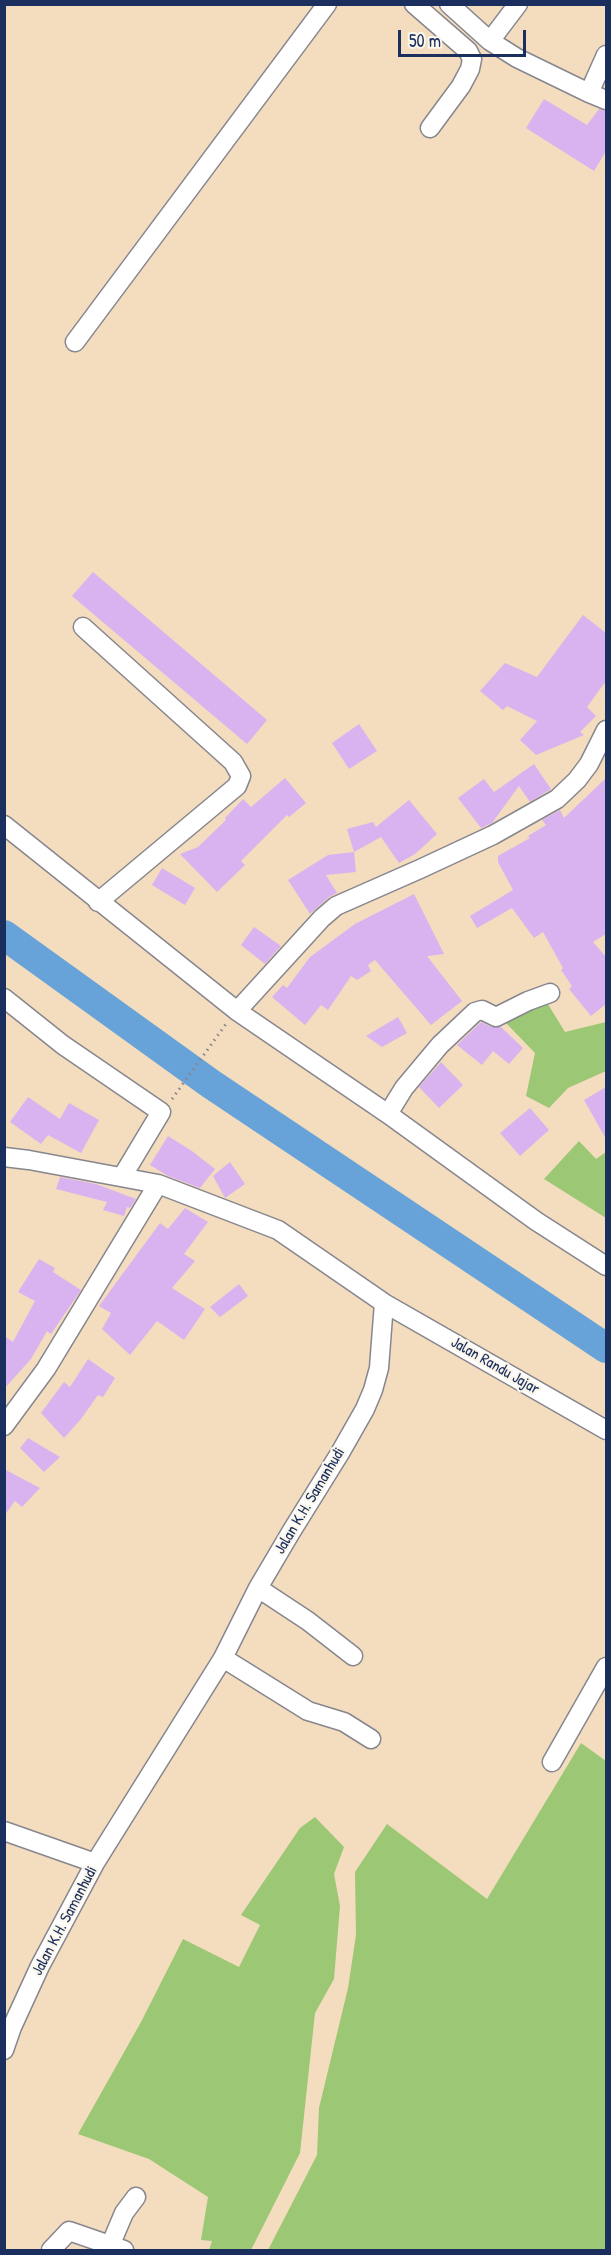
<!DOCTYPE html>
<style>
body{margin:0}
#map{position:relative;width:611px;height:2255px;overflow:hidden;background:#f3ddbe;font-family:"Patrick Hand",sans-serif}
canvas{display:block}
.frame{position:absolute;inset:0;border:6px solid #1b2f5e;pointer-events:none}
.scale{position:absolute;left:398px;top:30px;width:128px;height:27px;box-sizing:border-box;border:3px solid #1b2f5e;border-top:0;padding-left:8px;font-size:18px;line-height:21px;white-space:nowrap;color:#1b2f5e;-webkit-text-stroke:4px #fbf7ec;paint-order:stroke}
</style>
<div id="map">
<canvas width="611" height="2255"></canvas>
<div class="frame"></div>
<div class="scale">50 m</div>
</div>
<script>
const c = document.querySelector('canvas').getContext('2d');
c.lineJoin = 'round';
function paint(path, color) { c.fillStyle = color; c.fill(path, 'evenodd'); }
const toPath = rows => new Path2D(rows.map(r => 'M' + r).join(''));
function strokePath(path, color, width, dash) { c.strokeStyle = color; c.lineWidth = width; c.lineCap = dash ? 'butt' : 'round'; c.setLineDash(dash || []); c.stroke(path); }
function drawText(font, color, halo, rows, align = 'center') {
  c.font = font + ' "Patrick Hand",sans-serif'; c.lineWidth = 4.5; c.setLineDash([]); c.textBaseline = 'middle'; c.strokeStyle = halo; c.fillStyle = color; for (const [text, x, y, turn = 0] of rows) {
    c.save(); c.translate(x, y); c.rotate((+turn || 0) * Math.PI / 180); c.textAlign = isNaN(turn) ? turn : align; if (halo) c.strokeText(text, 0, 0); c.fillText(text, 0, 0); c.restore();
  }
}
const green = toPath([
 [546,1001,565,1032,606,1022,606,1071,568,1088,549,1108,526,1096,535,1053,504,1021],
 [579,1141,596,1159,606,1152,606,1218,544,1179],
 [581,1743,606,1761,606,2250,268,2250,317,2155,319,2108,348,1988,356,1935,355,1872,387,1824,487,1899],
 [315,1817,344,1847,334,1874,340,1906,334,1979,315,2013,300,2153,251,2250,209,2250,212,2241,201,2240,208,2197,149,2159,78,2134,141,2022,183,1939,239,1967,260,1925,241,1915,300,1828]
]);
const river = toPath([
 [4,935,211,1084,606,1348]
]);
const building = toPath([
 [544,99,587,125,599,109,606,111,606,151,594,171,526,128],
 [93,572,267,720,247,744,72,596],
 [583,615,606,633,606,681,587,707,596,716,580,732,584,735,536,755,520,740,537,721,507,706,503,710,480,691,505,663,537,677],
 [359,724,377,751,349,769,332,743],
 [534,764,551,789,530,802,519,786,492,823,481,828,458,798,484,779,494,792],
 [285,778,306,803,289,817,287,815,241,861,245,865,217,892,180,854,198,847,226,820,225,818,243,799,251,807],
 [606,778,606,934,593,942,606,957,606,1004,591,1016,569,989,572,986,561,970,563,968,543,932,534,938,512,908,477,928,470,916,513,890,498,862,498,856,530,838,528,836,546,825,542,820,560,810,564,818],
 [409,800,437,834,415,854,399,863,381,837,354,852,347,829,373,822,376,827],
 [354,852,356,872,326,875,337,893,329,897,310,914,288,880,328,855],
 [162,868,195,888,185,905,152,885],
 [414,894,444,954,427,956,462,1001,431,1025,375,960,368,965,371,971,357,980,351,976,328,1010,321,1005,305,1025,272,997,283,985,287,988,310,957,355,924],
 [254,927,281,946,265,964,241,945],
 [398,1017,407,1033,382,1047,366,1036],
 [481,1022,491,1027,501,1027,523,1048,509,1064,493,1051,482,1065,457,1045],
 [441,1062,463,1085,439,1108,419,1087],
 [606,1087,606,1139,584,1100],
 [28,1097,60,1119,69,1103,99,1120,81,1153,48,1135,41,1144,10,1122],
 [530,1108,549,1130,520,1156,500,1133],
 [168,1136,192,1151,215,1169,200,1188,168,1176,150,1165],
 [230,1162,245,1184,225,1198,213,1176],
 [60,1177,96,1184,136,1199,130,1208,127,1207,124,1216,103,1210,107,1202,56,1189],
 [185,1208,208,1222,184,1254,195,1261,172,1288,205,1309,184,1340,157,1321,130,1355,102,1329,111,1313,99,1306,160,1223,168,1229],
 [39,1259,55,1268,53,1272,81,1290,51,1334,47,1331,31,1359,4,1389,4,1336,13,1342,35,1301,18,1292],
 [239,1284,248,1296,220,1317,210,1307],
 [88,1359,115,1378,103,1397,98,1395,81,1419,64,1438,41,1413,64,1382,70,1387],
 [28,1438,60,1457,44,1472,20,1448],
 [4,1469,40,1488,22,1507,15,1501,4,1516]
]);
const path = toPath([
 [172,1099,226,1024]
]);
const minor = toPath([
 [414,4,468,51,472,59,470,69,461,86,430,128],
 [449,4,490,41,517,58,589,93,606,100],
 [490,41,518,4],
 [589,93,606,55],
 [75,342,327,4],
 [83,627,233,762,241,776,237,786,98,902],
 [4,825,237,1011,388,1114,536,1221,606,1266],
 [4,998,63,1045,161,1112,122,1177],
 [237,1011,322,918,336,906,420,869,493,835,557,799,577,780,589,764,606,730],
 [388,1114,404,1088,440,1045,475,1012,482,1010,496,1017,528,1001,550,993],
 [4,1157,29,1160,158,1184,278,1230,384,1303,606,1430],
 [4,1426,46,1369,158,1184],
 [258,1588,308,1621,353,1656],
 [223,1658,308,1711,344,1722,371,1739],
 [552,1762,606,1667],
 [4,1831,95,1863],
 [4,2050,12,2027,40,1966,95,1863,223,1658,258,1588,291,1532,340,1453,365,1409,373,1390,379,1368,384,1303],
 [110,2246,124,2213,136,2197],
 [51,2250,69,2231,124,2250]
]);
const streetNames = [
 ["Jalan Randu Jajar",495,1366,30],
 ["Jalan K.H. Samanhudi",310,1501,-59],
 ["Jalan K.H. Samanhudi",65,1921,-62]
];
paint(green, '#9cc774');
strokePath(river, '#67a3d8', 30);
paint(building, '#d9b2f0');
strokePath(minor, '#87868e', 21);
strokePath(path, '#87868e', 3, [1.5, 4.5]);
strokePath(minor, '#fff', 18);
drawText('16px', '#1b2f5e', '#fbf7ec', streetNames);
</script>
